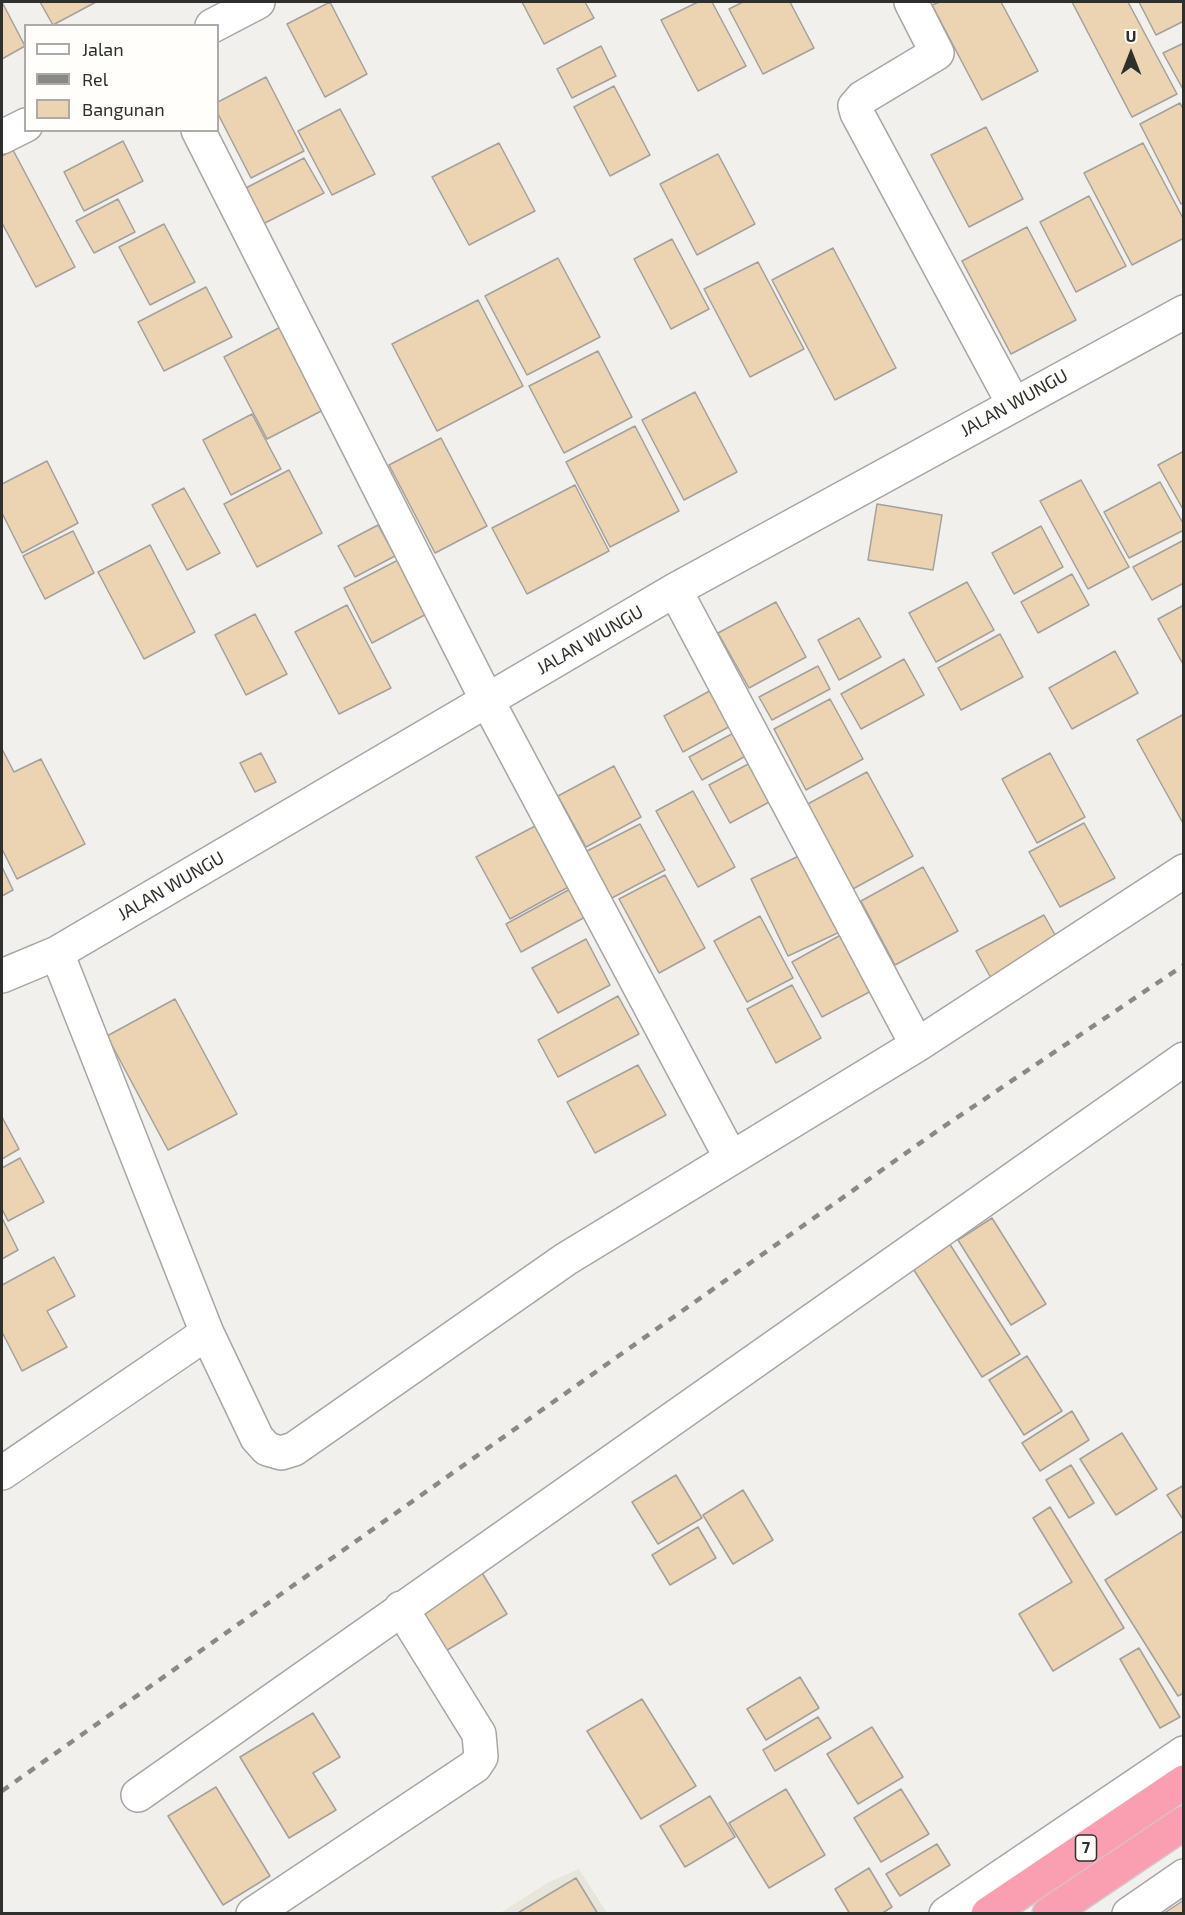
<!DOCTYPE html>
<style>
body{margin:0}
#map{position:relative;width:1185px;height:1915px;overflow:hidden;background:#f1f0ed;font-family:"Exo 2",sans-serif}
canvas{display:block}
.frame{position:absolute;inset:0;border:3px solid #2f2f2d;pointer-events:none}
.legend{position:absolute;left:24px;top:24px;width:195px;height:108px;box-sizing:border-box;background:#fffefa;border:2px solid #acaba8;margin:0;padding:8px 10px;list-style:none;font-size:18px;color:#2f2f2d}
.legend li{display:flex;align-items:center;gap:12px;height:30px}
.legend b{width:30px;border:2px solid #acaba8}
.north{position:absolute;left:1101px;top:24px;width:60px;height:60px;-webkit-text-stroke:4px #fffefa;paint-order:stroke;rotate:0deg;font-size:16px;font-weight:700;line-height:24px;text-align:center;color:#2f2f2d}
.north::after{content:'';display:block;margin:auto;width:21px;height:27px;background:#2f2f2d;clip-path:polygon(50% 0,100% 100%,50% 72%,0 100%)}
</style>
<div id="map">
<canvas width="1185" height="1915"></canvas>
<div class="frame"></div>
<ul class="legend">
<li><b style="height:8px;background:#fff"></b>Jalan</li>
<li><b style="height:8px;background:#898986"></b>Rel</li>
<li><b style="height:16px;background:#ecd4b2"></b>Bangunan</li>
</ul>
<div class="north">U</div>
</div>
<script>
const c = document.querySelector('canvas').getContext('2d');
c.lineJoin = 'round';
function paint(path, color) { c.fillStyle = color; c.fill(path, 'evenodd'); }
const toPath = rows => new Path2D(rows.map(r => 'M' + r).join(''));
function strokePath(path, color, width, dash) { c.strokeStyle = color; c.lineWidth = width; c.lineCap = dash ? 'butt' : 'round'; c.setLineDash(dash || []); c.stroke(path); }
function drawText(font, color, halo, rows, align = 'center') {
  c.font = font + ' "Exo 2",sans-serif'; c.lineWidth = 4.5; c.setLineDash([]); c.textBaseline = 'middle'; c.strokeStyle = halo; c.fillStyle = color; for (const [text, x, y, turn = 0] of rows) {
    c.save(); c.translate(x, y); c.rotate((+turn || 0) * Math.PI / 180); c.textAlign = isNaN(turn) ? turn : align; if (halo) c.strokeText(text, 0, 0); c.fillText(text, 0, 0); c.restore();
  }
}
const built = toPath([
 [579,1869,607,1913,499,1914,547,1883]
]);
const building = toPath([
 [2,2,25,46,2,59,2,2],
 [40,2,96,2,53,25,40,2],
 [330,2,367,74,325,97,287,24,330,2],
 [522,2,585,2,594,18,544,44,522,2],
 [698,2,712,2,746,66,698,91,661,20,698,2],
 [743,2,790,2,814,48,763,74,729,9,743,2],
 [940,2,1001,2,1038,71,982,100,932,5,940,2],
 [1072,2,1128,2,1177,94,1132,117,1072,2],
 [1139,2,1184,2,1184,21,1156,35,1139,2],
 [1184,43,1184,91,1163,53,1184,43],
 [601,46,616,76,572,98,557,69,601,46],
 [266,77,304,151,251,178,218,114,218,102,266,77],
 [614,86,650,155,610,176,574,107,614,86],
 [1180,103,1184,111,1184,202,1181,204,1140,124,1180,103],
 [340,109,375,174,332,195,298,131,340,109],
 [986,127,1023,199,969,227,931,155,986,127],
 [123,141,143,181,84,211,64,172,123,141],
 [499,143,535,211,469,245,432,177,499,143],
 [1143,143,1184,220,1184,238,1132,265,1084,173,1143,143],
 [13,150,75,267,36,287,2,223,2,156,13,150],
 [718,154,755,224,697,255,660,184,718,154],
 [304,158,324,193,261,225,242,190,304,158],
 [1089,196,1126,266,1076,292,1040,222,1089,196],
 [118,199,135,232,94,253,76,221,118,199],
 [164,224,195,282,150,305,119,247,164,224],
 [1027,227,1076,320,1011,354,962,261,1027,227],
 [672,239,709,309,671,329,634,259,672,239],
 [833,248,896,368,835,400,772,280,833,248],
 [558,258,600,337,527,375,485,296,558,258],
 [758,262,804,349,750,377,704,289,758,262],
 [206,287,232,337,164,371,138,322,206,287],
 [478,300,523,386,437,431,392,344,478,300],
 [290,322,333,405,267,439,224,357,290,322],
 [598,351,632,417,564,453,529,386,598,351],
 [695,392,737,472,684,500,642,420,695,392],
 [252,414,281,469,231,495,203,440,252,414],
 [635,426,679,511,610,547,566,462,635,426],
 [441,438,487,526,435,553,389,465,441,438],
 [1184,451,1184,511,1158,465,1184,451],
 [47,461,78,523,22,553,2,513,2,484,47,461],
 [289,470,322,533,257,567,224,504,289,470],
 [1081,480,1129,567,1088,589,1040,501,1081,480],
 [1160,482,1184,525,1184,530,1129,558,1104,512,1160,482],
 [575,485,609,551,527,594,492,528,575,485],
 [184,488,220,553,187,570,152,505,184,488],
 [877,504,942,515,933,570,868,560,877,504],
 [378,525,395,556,355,577,338,546,378,525],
 [1041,526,1063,567,1014,594,992,553,1041,526],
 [73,531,94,573,45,599,23,556,73,531],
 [1184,540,1184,583,1152,600,1133,567,1184,540],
 [150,545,195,632,144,659,98,572,150,545],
 [406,556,434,610,372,643,344,588,406,556],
 [1072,574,1089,605,1038,633,1021,602,1072,574],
 [967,582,994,630,936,662,909,613,967,582],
 [776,602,806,657,749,688,718,633,776,602],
 [347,605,391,688,339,714,295,632,347,605],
 [1184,605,1184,666,1158,619,1184,605],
 [255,614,287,674,246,695,215,635,255,614],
 [859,618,881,657,839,680,818,640,859,618],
 [1000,634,1023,677,961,710,938,668,1000,634],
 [1115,651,1138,693,1072,729,1049,688,1115,651],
 [904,659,924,695,861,729,841,694,904,659],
 [818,666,830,689,772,720,759,697,818,666],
 [715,688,734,724,683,752,664,716,715,688],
 [830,699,863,759,806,790,774,729,830,699],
 [1184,714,1184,825,1137,740,1184,714],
 [741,729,753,752,702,780,689,757,741,729],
 [2,749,14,772,41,759,85,844,17,879,2,849,2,749],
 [261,753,276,782,255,792,240,763,261,753],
 [1050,753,1085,817,1037,843,1002,779,1050,753],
 [752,762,773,800,730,823,709,785,752,762],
 [614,766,641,817,586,847,558,796,614,766],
 [867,772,913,856,851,890,804,806,867,772],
 [693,791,735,867,698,887,656,811,693,791],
 [1084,823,1115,878,1060,907,1029,852,1084,823],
 [539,824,572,885,510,919,476,857,539,824],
 [640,824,665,870,610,899,585,852,640,824],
 [805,853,842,931,788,956,751,879,805,853],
 [2,867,13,890,2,896,2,867],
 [923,867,958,931,895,965,861,901,923,867],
 [665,875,705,948,659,973,619,899,665,875],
 [572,888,587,916,521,952,506,924,572,888],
 [1044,915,1059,942,991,978,976,951,1044,915],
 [760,916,793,978,747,1002,714,941,760,916],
 [846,932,877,988,822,1017,792,962,846,932],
 [586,939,610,985,558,1013,532,968,586,939],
 [792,985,821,1038,776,1063,747,1009,792,985],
 [618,996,639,1034,558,1077,538,1040,618,996],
 [175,999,237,1114,168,1150,107,1036,175,999],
 [638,1065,666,1115,595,1153,567,1102,638,1065],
 [2,1117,19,1149,2,1159,2,1117],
 [20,1158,44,1202,8,1221,2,1209,2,1168,20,1158],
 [2,1218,18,1250,2,1259,2,1218],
 [992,1218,1046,1304,1011,1325,958,1240,992,1218],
 [949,1243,1020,1354,982,1377,912,1267,949,1243],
 [54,1257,75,1296,47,1311,67,1347,22,1371,2,1332,2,1285,54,1257],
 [1027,1356,1062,1411,1024,1435,989,1380,1027,1356],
 [1072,1411,1089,1440,1040,1471,1022,1443,1072,1411],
 [1122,1433,1157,1489,1116,1515,1080,1459,1122,1433],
 [1071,1465,1094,1503,1069,1518,1046,1480,1071,1465],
 [676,1475,702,1518,658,1544,632,1502,676,1475],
 [1184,1485,1184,1521,1167,1495,1184,1485],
 [743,1490,773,1540,733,1564,703,1515,743,1490],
 [1050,1507,1124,1628,1053,1671,1019,1614,1072,1582,1033,1518,1050,1507],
 [698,1527,716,1558,670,1585,652,1555,698,1527],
 [1183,1531,1184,1693,1178,1696,1105,1580,1183,1531],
 [481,1571,507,1614,444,1652,417,1609,481,1571],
 [1139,1648,1180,1717,1160,1728,1120,1659,1139,1648],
 [800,1677,819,1708,766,1740,747,1709,800,1677],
 [642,1699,696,1786,641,1819,587,1731,642,1699],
 [313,1713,340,1757,313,1773,336,1810,289,1838,240,1757,313,1713],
 [818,1717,831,1738,775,1771,763,1750,818,1717],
 [872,1727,903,1777,858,1804,827,1754,872,1727],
 [216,1787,270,1876,223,1905,168,1816,216,1787],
 [786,1789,825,1855,769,1888,729,1823,786,1789],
 [901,1789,929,1834,881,1862,854,1818,901,1789],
 [710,1796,735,1837,685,1867,660,1826,710,1796],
 [937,1844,950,1865,900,1896,886,1874,937,1844],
 [869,1868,892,1907,881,1914,850,1914,835,1889,869,1868],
 [576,1878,598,1914,516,1914,576,1878],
 [1184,1900,1184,1914,1163,1914,1184,1900]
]);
const pedestrian = toPath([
 [946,1914,1184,1753],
 [1129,1914,1184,1876]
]);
const minor = toPath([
 [911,2,937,53,862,98,855,106,857,113,1013,403],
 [212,26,258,2],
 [198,130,487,700,731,1158],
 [2,137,26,125],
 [675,590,917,1045],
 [57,953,207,1333,257,1438,267,1449,281,1453,294,1449,566,1259,917,1045,1184,871],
 [2,976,57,953,675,590,1184,312],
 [2,1473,207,1333],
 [138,1795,1184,1059],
 [253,1914,475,1766,481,1757,479,1734,401,1608]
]);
const trunk = toPath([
 [988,1914,1184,1782],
 [1049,1914,1184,1823]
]);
const rail = toPath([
 [2,1791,940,1129,1184,965]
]);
const shields = [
 [1086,1848,21]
];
const shieldNames = [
 ["7",1086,1848]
];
const streetNames = [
 ["JALAN WUNGU",1014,403,-29],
 ["JALAN WUNGU",590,640,-30],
 ["JALAN WUNGU",171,886,-30]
];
paint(built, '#e8e5da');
paint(building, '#ecd4b2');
strokePath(building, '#a3a09d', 1.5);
strokePath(pedestrian, '#a7a6a2', 36);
strokePath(minor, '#a7a6a2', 36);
strokePath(trunk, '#cdcdcd', 36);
strokePath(pedestrian, '#fff', 33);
strokePath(minor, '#fff', 33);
strokePath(trunk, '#fa9fb2', 33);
strokePath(rail, '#898986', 4.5, [8, 8]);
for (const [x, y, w] of shields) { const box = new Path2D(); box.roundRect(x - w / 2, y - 13, w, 26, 4.5); c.fillStyle = '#fffefa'; c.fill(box); strokePath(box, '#2f2f2d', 1.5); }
drawText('bold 16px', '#2f2f2d', null, shieldNames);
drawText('18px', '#2f2f2d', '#fffefa', streetNames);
</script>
